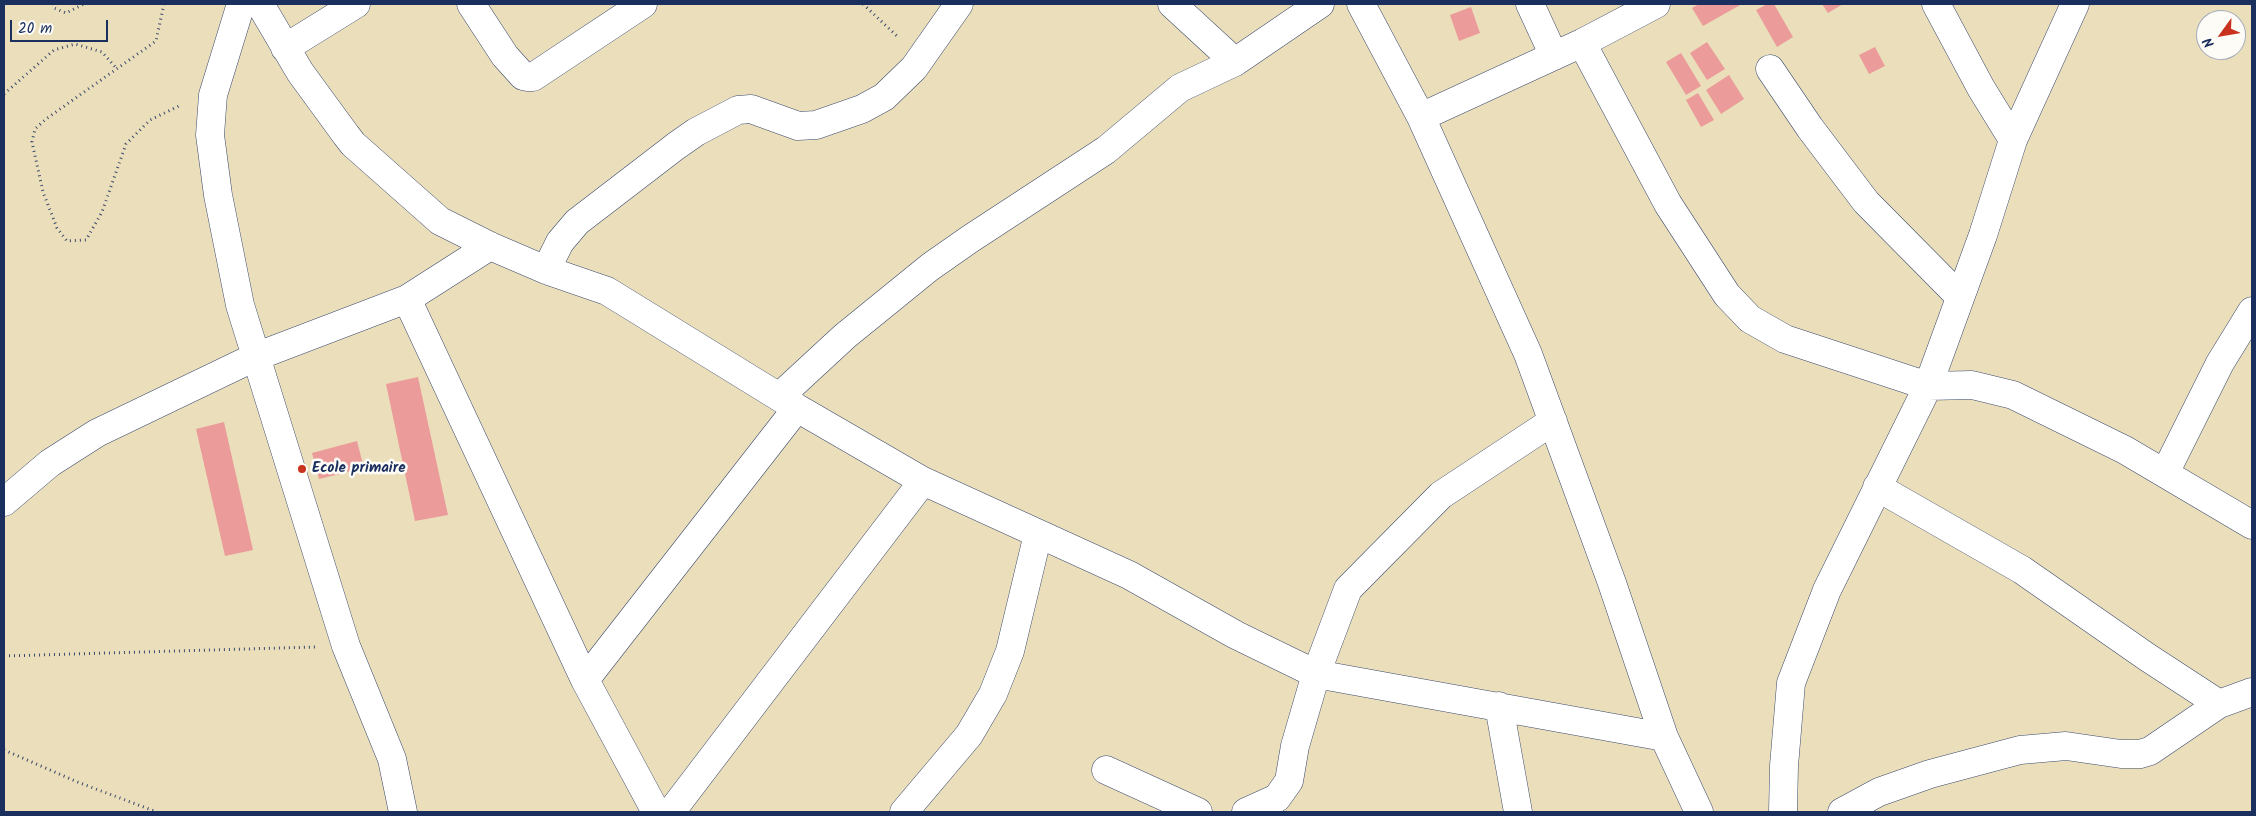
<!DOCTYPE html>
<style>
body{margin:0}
#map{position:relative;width:2256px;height:816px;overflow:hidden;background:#ebdebb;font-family:Kalam,sans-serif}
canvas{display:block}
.frame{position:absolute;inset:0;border:5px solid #1b2f5e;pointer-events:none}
.north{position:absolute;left:2196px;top:10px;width:50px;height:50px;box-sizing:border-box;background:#fdfcf7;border:1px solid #a3aaba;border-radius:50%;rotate:238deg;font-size:14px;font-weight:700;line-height:20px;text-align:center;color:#1b2f5e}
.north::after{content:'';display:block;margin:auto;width:18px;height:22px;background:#c8321e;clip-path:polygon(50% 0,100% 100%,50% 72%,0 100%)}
.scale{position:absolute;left:10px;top:20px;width:98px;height:22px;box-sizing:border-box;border:2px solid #1b2f5e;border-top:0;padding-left:6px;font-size:15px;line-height:18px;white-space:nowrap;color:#1b2f5e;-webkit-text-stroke:4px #fdfcf7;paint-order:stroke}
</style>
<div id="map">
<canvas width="2256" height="816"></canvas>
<div class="frame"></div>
<div class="north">N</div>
<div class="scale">20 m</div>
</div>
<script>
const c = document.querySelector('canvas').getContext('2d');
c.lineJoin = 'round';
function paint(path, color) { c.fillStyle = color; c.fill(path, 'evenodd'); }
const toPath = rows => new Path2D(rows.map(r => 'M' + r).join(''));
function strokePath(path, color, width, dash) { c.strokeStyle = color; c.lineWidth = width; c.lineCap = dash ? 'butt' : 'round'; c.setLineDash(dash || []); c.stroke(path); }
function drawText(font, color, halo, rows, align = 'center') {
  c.font = font + ' Kalam,sans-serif'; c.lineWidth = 5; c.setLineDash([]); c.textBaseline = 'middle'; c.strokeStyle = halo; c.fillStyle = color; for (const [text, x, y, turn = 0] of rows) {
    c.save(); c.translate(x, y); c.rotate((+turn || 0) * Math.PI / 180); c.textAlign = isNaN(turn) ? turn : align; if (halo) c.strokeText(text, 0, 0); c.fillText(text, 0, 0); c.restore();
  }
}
const building = toPath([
 [1699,4,1742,4,1703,26,1692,8],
 [1767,4,1774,4,1793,37,1777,47,1756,10],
 [1822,4,1843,4,1828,13],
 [1471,7,1480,33,1459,41,1450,15],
 [1707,42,1725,69,1707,80,1690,53],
 [1875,47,1885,66,1869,74,1859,55],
 [1681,53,1701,86,1686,95,1666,62],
 [1729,75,1744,99,1721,114,1706,90],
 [1698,93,1714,120,1701,127,1686,100],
 [418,377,448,515,415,521,386,384],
 [224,422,253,550,225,556,196,429],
 [357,441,364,468,319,479,312,453]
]);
const path = toPath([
 [53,4,54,8,66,13,84,4],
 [164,4,156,41,46,119,35,129,32,142,43,192,57,228,67,241,86,240,102,212,126,144,150,120,181,105],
 [863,4,899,38],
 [4,94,54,50,75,44,102,52,117,69],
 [4,656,315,647],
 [4,750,80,783,157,812]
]);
const minor = toPath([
 [241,4,213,95,210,135,218,195,240,305,346,646,392,759,403,812],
 [260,4,300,72,346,135,353,144,440,221,490,246,546,270,607,291,797,408,923,481,1129,575,1236,635,1316,674,1664,737],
 [471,4,505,56,523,76,528,77,533,77,643,4],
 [1172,4,1235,62],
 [1361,4,1421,117,1528,354,1612,583,1664,737,1699,812],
 [1530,4,1554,56],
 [1936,4,1981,88,2013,140],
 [1582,43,1668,204,1727,295,1750,319,1785,339,1928,386,1972,385,2013,395,2125,450,2252,525],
 [285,48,356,4],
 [1770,69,1810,128,1866,202,1960,297],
 [1421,117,1582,43,1656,4],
 [546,270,560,242,577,222,676,146,696,132,738,110,751,109,798,126,816,125,862,109,884,97,914,68,959,4],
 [407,299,585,680,656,812],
 [779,397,845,336,930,267,970,239,1106,150,1180,88,1235,62,1320,4],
 [2165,473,2220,363,2252,311],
 [1877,487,2022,570,2147,657,2219,704],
 [4,502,50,463,97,433,255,357,407,299,490,246],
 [585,680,797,408],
 [1499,706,1518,812],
 [1106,770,1198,812],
 [671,812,923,481],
 [904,812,969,735,993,694,1010,651,1038,534],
 [1246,812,1277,798,1289,781,1295,746,1316,674,1348,589,1441,495,1553,421],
 [1783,812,1784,766,1791,683,1827,590,1928,386,1983,235,2013,140,2075,4],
 [1842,812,1879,792,1930,774,2020,750,2066,746,2121,754,2140,754,2150,751,2219,704,2252,692]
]);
const markers = [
 [302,469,5,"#c8321e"]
];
const poiNames = [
 ["Ecole primaire",312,469]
];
paint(building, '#eb9c9a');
strokePath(minor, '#3a496c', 29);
strokePath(path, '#3a496c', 3, [1, 4]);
strokePath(minor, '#fff', 28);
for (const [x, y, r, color] of markers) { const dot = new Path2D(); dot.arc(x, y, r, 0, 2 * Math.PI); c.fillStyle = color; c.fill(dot); strokePath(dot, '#fdfcf7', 2); }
drawText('bold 15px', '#1b2f5e', '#fdfcf7', poiNames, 'left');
</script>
